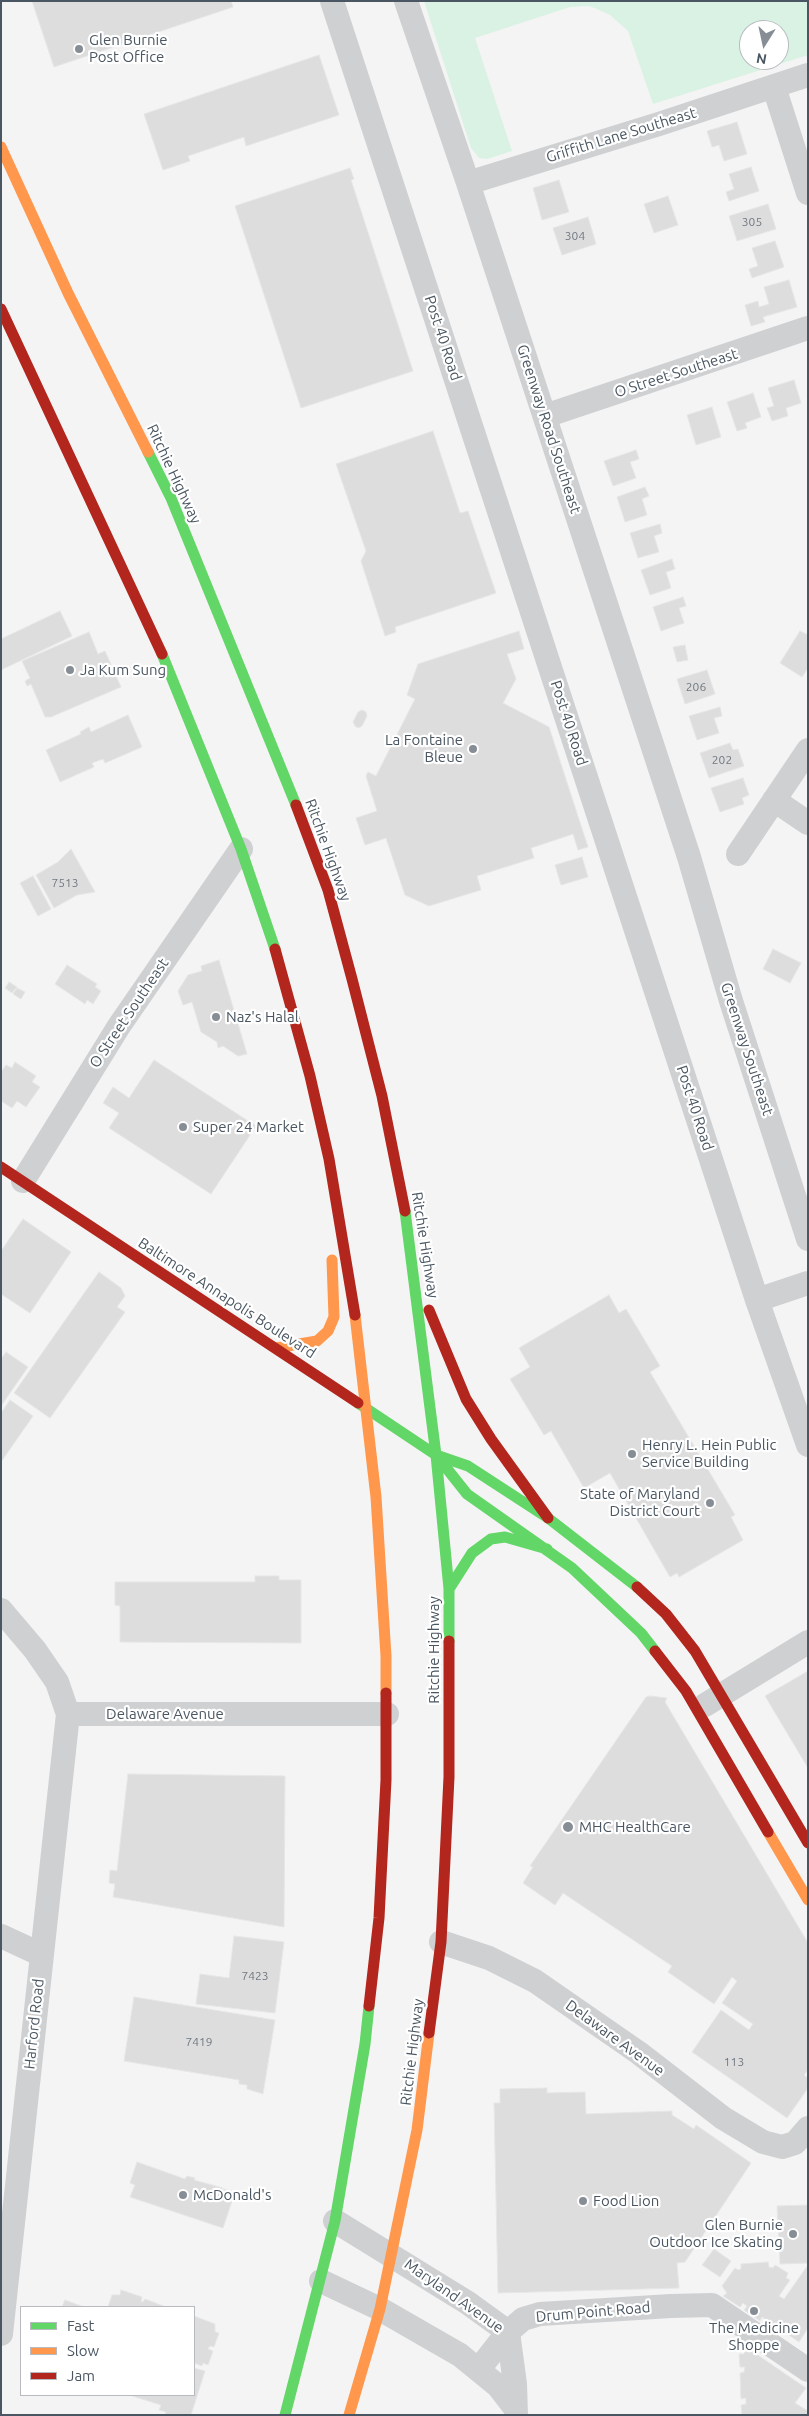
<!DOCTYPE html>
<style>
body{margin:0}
#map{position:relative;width:809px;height:2416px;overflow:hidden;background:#f4f4f4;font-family:Ubuntu,sans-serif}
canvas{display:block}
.frame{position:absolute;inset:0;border:2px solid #4a5661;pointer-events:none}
.legend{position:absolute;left:20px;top:2306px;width:175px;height:90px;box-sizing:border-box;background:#fff;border:1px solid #b7bbc0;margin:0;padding:6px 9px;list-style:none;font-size:15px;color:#4a5661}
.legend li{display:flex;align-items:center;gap:10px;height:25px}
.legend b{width:25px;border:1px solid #b7bbc0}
.north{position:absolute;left:739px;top:20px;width:50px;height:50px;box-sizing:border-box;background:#fff;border:1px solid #b7bbc0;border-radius:50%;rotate:190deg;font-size:14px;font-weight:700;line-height:20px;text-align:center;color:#4a5661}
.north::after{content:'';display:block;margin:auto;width:18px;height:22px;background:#868d94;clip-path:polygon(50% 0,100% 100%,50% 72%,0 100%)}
</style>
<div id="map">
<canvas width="809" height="2416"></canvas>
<div class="frame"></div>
<ul class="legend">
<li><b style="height:6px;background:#63d668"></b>Fast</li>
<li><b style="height:6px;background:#ff974d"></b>Slow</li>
<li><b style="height:6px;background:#b3261e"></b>Jam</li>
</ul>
<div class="north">N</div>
</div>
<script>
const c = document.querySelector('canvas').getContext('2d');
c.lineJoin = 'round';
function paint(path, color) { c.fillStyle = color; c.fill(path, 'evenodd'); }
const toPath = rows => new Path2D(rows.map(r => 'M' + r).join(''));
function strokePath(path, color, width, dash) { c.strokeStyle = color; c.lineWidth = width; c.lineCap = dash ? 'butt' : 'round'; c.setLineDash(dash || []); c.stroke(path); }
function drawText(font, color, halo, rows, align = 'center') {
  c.font = font + ' Ubuntu,sans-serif'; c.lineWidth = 4.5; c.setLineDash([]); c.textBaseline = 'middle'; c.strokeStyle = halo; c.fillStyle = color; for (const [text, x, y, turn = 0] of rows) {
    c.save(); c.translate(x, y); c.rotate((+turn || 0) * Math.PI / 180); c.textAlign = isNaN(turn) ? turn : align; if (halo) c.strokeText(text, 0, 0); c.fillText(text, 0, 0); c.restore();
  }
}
const green = toPath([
 [424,1,808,1,808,55,653,104,628,31,610,15,597,9,589,6,570,7,475,38,512,151,487,159,479,158,471,148],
 [749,30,779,30,779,60,749,60]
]);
const building = toPath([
 [32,1,231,1,233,7,54,67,32,1],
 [319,55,339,115,246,146,244,137,188,156,190,161,163,170,144,114,319,55],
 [737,122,747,154,724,161,719,145,712,147,707,131,737,122],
 [751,167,759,191,729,201,726,192,734,189,729,174,751,167],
 [350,168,354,179,351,180,413,371,301,408,235,206,350,168],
 [559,180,569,212,542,220,533,188,559,180],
 [668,196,678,225,654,233,644,204,668,196],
 [768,204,776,229,737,241,729,216,768,204],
 [588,217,596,244,562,255,553,228,588,217],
 [775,241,784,267,752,278,749,269,758,266,752,248,775,241],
 [789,280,797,307,763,317,765,322,751,326,745,305,758,301,759,307,769,304,764,287,789,280],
 [794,380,801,403,786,408,788,416,772,421,767,408,774,406,768,388,794,380],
 [753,393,761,417,745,423,747,428,737,431,727,402,753,393],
 [712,407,721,437,696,445,687,415,712,407],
 [433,431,460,513,468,511,496,593,395,627,396,632,385,636,361,561,366,551,336,464,433,431],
 [636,450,639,459,630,462,636,478,613,486,604,461,636,450],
 [645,487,649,496,642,499,647,515,625,522,617,497,645,487],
 [660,524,662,533,654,536,659,552,638,558,630,533,660,524],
 [672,559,675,569,666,572,671,588,650,595,641,570,672,559],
 [683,597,686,606,679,608,684,623,661,631,653,607,683,597],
 [60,611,72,636,1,670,1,639,60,611],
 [519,631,524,649,507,654,516,679,503,703,549,727,588,847,578,850,573,834,531,848,534,858,477,876,481,890,429,906,405,895,386,838,365,845,356,818,377,811,366,776,368,772,376,776,415,699,407,695,418,664,519,631],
 [800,631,808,635,808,668,802,677,780,663,800,631],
 [89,632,98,654,105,651,121,687,51,717,45,717,31,684,27,686,25,681,30,678,22,661,89,632],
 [685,645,688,660,677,662,673,647,685,645],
 [707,670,715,694,685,704,677,679,707,670],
 [720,707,722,716,714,718,719,733,697,740,689,716,720,707],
 [362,710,366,712,367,716,362,726,358,728,355,726,353,722,358,712,362,710],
 [128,715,142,747,105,763,103,759,92,763,94,767,60,782,46,750,81,734,80,732,89,727,91,732,128,715],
 [730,743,733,750,738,749,744,766,709,778,700,753,730,743],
 [743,778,749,795,742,798,744,804,720,812,711,788,743,778],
 [71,849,95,892,77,895,54,908,36,875,58,862,71,849],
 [582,857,588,877,561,885,555,865,582,857],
 [33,876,51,909,38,916,20,883,33,876],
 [773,949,801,963,790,983,763,969,773,949],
 [219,960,247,1054,238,1056,223,1046,218,1048,217,1042,201,1032,192,1002,183,1005,178,991,188,975,202,971,201,966,219,960],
 [67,965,97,984,95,987,101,991,93,1004,87,1000,85,1004,55,984,67,965],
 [9,982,17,987,12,993,5,988,9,982],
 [17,988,25,992,21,999,13,994,17,988],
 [154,1060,256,1126,211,1194,109,1128,119,1113,103,1103,113,1087,129,1098,154,1060],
 [15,1062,36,1076,32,1082,40,1087,26,1107,17,1101,12,1108,1,1101,1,1072,6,1065,12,1068,15,1062],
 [23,1219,71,1252,30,1313,1,1294,1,1251,23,1219],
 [99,1272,121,1288,125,1296,117,1307,125,1312,50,1418,14,1393,99,1272],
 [609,1295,619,1313,626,1309,660,1366,650,1372,735,1515,731,1517,743,1540,679,1577,677,1573,670,1577,610,1473,584,1488,551,1431,544,1435,510,1379,530,1367,519,1348,609,1295],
 [6,1352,28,1367,1,1406,1,1359,6,1352],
 [10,1400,33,1416,1,1462,1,1413,10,1400],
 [255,1576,279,1576,279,1580,301,1580,301,1643,120,1642,120,1606,115,1605,115,1582,255,1582,255,1576],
 [808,1671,808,1768,765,1696,808,1671],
 [650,1696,667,1698,665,1702,808,1943,808,2070,804,2075,808,2078,808,2088,787,2118,692,2052,721,2010,749,2030,753,2024,722,2003,737,1981,732,1977,714,2004,668,1972,672,1966,563,1893,555,1905,523,1883,533,1867,530,1866,646,1697,650,1696],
 [128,1774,285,1776,284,1927,113,1897,115,1884,109,1883,110,1870,117,1871,128,1774],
 [234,1936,284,1942,275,2013,196,2004,200,1974,229,1978,234,1936],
 [134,1997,275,2020,263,2094,247,2089,247,2085,239,2084,239,2080,124,2061,134,1997],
 [547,2088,547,2093,585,2092,586,2114,672,2111,672,2115,694,2129,696,2125,751,2163,685,2262,677,2263,679,2288,498,2293,494,2103,500,2103,500,2089,547,2088],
 [137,2162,185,2179,187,2176,195,2178,194,2180,223,2188,221,2191,224,2189,235,2192,223,2228,130,2197,135,2185,130,2183,137,2162],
 [808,2205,808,2263,780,2264,777,2206,808,2205],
 [714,2249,731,2261,720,2277,702,2265,714,2249],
 [768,2262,769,2267,773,2268,775,2265,788,2273,786,2278,790,2280,779,2296,784,2299,808,2265,808,2328,799,2342,762,2317,760,2321,744,2310,747,2306,743,2303,740,2307,723,2296,727,2293,722,2286,735,2268,738,2270,741,2269,741,2264,768,2262],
 [121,2290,142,2297,141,2302,143,2302,145,2299,166,2307,108,2307,112,2295,120,2295,121,2290],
 [65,2300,84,2307,62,2307,65,2300],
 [194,2316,215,2324,215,2332,219,2333,214,2347,210,2346,208,2349,213,2351,208,2365,203,2363,202,2366,194,2363,194,2316],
 [746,2347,806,2388,795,2403,808,2411,808,2415,742,2415,741,2405,746,2404,746,2398,741,2399,740,2373,744,2372,745,2367,740,2367,739,2354,744,2354,746,2347],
 [194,2368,205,2371,191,2415,165,2415,166,2412,159,2410,161,2405,129,2395,194,2395,194,2368]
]);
const street = toPath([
 [332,1,757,1300,808,1445],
 [406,1,468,183,689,857,731,1001,808,1239],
 [774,87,808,193],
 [468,183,659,124,808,75],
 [545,416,808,328],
 [774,800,808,823],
 [738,854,808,750],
 [23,1181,119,1026,241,849],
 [757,1300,808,1283],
 [1,1610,35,1650,57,1682,68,1714,1,2334],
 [705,1705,808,1642],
 [68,1714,387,1714],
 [1,1936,42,1955],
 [441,1942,489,1958,535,1981,639,2053,723,2118,763,2142,782,2147,795,2143,808,2128],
 [335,2221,468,2303,508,2332,515,2384,516,2415],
 [321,2281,380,2309,460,2355,498,2386,515,2408],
 [479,2369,508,2332,523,2319,540,2314,671,2306,712,2305,808,2370]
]);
const fast = toPath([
 [148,452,171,498,296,805],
 [162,654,241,849,275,949],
 [405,1211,436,1455,449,1589,449,1641],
 [358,1403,436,1455,468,1466,548,1518,637,1587],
 [436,1455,467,1494,572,1568,641,1633,655,1651],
 [449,1589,472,1553,491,1539,505,1537,547,1549],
 [285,2415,335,2221,365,2044,369,2006]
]);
const slow = toPath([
 [1,147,68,293,148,452],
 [355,1315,376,1497,386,1656,386,1693],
 [276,1348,317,1341,328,1331,334,1317,332,1260],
 [768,1832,808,1900],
 [349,2415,380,2309,417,2130,429,2033]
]);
const jam = toPath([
 [1,309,162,654],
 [296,805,328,890,352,979,382,1096,405,1211],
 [275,949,310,1076,329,1159,355,1315],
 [1,1167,358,1403],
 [429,1310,466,1399,491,1439,548,1518],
 [637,1587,666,1614,695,1651,808,1843],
 [655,1651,686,1691,768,1832],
 [369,2006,379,1918,386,1780,386,1693],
 [429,2033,441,1942,449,1777,449,1641]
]);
const markers = [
 [79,49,5,"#868d94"],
 [70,670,5,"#868d94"],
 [473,749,5,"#868d94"],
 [216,1017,5,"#868d94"],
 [183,1127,5,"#868d94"],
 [632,1454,5,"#868d94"],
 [710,1503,5,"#868d94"],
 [568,1827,6,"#868d94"],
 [183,2195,5,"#868d94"],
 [583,2201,5,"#868d94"],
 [793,2234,5,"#868d94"],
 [754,2311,5,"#868d94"]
];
const numberNames = [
 ["305",752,222],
 ["304",575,236],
 ["206",696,687],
 ["202",722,760],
 ["7513",65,883],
 ["7423",255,1976],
 ["7419",199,2042],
 ["113",734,2062]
];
const poiNames = [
 ["Glen Burnie",89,40],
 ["Post Office",89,57],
 ["Ja Kum Sung",80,670],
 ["La Fontaine",463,740,"right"],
 ["Bleue",463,757,"right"],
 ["Naz's Halal",226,1017],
 ["Super 24 Market",193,1127],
 ["Henry L. Hein Public",642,1445],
 ["Service Building",642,1462],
 ["State of Maryland",700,1494,"right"],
 ["District Court",700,1511,"right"],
 ["MHC HealthCare",579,1827],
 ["McDonald's",193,2195],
 ["Food Lion",593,2201],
 ["Glen Burnie",783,2225,"right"],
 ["Outdoor Ice Skating",783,2242,"right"],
 ["The Medicine",754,2328,"center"],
 ["Shoppe",754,2345,"center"]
];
const streetNames = [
 ["Griffith Lane Southeast",621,135,-17],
 ["Post 40 Road",443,338,72],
 ["O Street Southeast",676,373,-18],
 ["Greenway Road Southeast",549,429,72],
 ["Ritchie Highway",174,474,65],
 ["Post 40 Road",569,723,72],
 ["Ritchie Highway",328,850,70],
 ["O Street Southeast",129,1013,-56],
 ["Greenway Southeast",747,1049,72],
 ["Post 40 Road",695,1108,72],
 ["Ritchie Highway",425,1245,81],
 ["Baltimore Annapolis Boulevard",227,1298,33],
 ["Ritchie Highway",434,1650,-90],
 ["Delaware Avenue",165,1714],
 ["Harford Road",34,2024,-84],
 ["Delaware Avenue",615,2038,36],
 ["Ritchie Highway",412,2052,-83],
 ["Maryland Avenue",454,2296,35],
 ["Drum Point Road",593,2312,-5]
];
paint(green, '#d9f2e3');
paint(building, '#ddddde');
strokePath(building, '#e5e6e7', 1);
strokePath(street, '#ced0d2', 24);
strokePath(fast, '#63d668', 11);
strokePath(slow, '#ff974d', 11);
strokePath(jam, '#b3261e', 11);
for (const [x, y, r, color] of markers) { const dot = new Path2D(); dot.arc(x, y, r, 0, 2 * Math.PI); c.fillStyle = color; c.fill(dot); strokePath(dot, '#fff', 2); }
drawText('12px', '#707881', null, numberNames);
drawText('15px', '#4a5661', '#fff', poiNames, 'left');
drawText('15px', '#4a5661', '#fff', streetNames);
</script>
